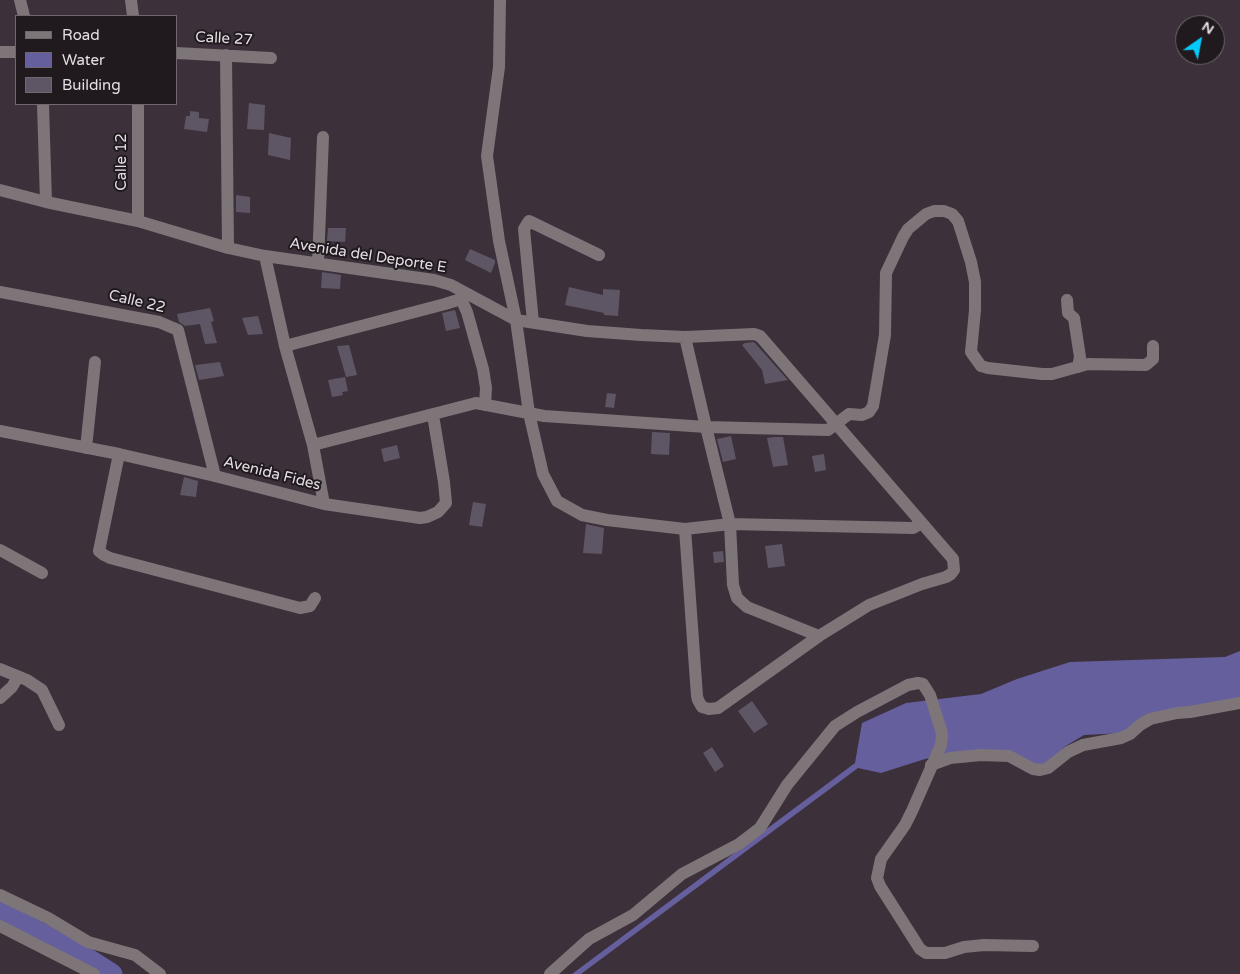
<!DOCTYPE html>
<style>
body{margin:0}
#map{position:relative;width:1240px;height:974px;overflow:hidden;background:#3c303b;font-family:"Varela Round",sans-serif}
canvas{display:block}
.legend{position:absolute;left:15px;top:15px;width:162px;height:90px;box-sizing:border-box;background:#201a1f;border:1px solid #6f686e;margin:0;padding:6px 9px;list-style:none;font-size:15px;color:#e6dee5}
.legend li{display:flex;align-items:center;gap:10px;height:25px}
.legend b{width:25px;border:1px solid #6f686e}
.north{position:absolute;left:1175px;top:15px;width:50px;height:50px;box-sizing:border-box;background:#201a1f;border:1px solid #6f686e;border-radius:50%;rotate:33deg;font-size:14px;font-weight:700;line-height:20px;text-align:center;color:#e6dee5}
.north::after{content:'';display:block;margin:auto;width:18px;height:22px;background:#06cbf9;clip-path:polygon(50% 0,100% 100%,50% 72%,0 100%)}
</style>
<div id="map">
<canvas width="1240" height="974"></canvas>
<ul class="legend">
<li><b style="height:6px;background:#7d7578"></b>Road</li>
<li><b style="height:14px;background:#665f9e"></b>Water</li>
<li><b style="height:14px;background:#5e5665"></b>Building</li>
</ul>
<div class="north">N</div>
</div>
<script>
const c = document.querySelector('canvas').getContext('2d');
c.lineJoin = 'round';
function paint(path, color) { c.fillStyle = color; c.fill(path, 'evenodd'); }
const toPath = rows => new Path2D(rows.map(r => 'M' + r).join(''));
function strokePath(path, color, width, dash) { c.strokeStyle = color; c.lineWidth = width; c.lineCap = dash ? 'butt' : 'round'; c.setLineDash(dash || []); c.stroke(path); }
function drawText(font, color, halo, rows, align = 'center') {
  c.font = font + ' "Varela Round",sans-serif'; c.lineWidth = 4; c.setLineDash([]); c.textBaseline = 'middle'; c.strokeStyle = halo; c.fillStyle = color; for (const [text, x, y, turn = 0] of rows) {
    c.save(); c.translate(x, y); c.rotate((+turn || 0) * Math.PI / 180); c.textAlign = isNaN(turn) ? turn : align; if (halo) c.strokeText(text, 0, 0); c.fillText(text, 0, 0); c.restore();
  }
}
const water = toPath([
 [1240,651,1240,699,1123,733,1084,735,1064,747,1050,762,1035,766,969,751,925,759,881,773,858,768,581,974,572,974,855,763,862,723,906,703,981,694,1017,679,1070,662,1225,657]
]);
const river = toPath([
 [0,912,76,951,112,974]
]);
const building = toPath([
 [249,103,265,105,264,130,247,129],
 [190,111,199,112,199,118,209,119,207,132,184,129,186,116,190,116],
 [269,133,291,138,290,160,268,155],
 [236,195,250,197,250,213,236,212],
 [328,228,346,228,345,242,327,241],
 [470,249,495,260,495,263,491,273,465,260],
 [322,272,341,275,340,289,321,288],
 [569,287,603,295,603,289,620,290,618,316,604,315,604,313,565,305],
 [210,308,214,321,211,322,217,343,205,344,200,324,185,326,179,322,177,314],
 [455,310,460,328,446,331,442,313],
 [258,316,263,334,248,335,242,318],
 [753,342,755,343,788,380,765,384,762,370,742,345,745,343],
 [349,345,357,375,346,377,337,346],
 [220,362,224,376,199,380,195,365],
 [345,377,348,391,342,392,343,395,332,397,328,380],
 [607,393,616,394,614,408,605,407],
 [652,432,670,433,669,455,651,454],
 [731,436,736,459,723,462,717,439],
 [774,437,783,437,788,465,773,467,767,438],
 [397,445,400,458,384,462,381,449],
 [824,454,826,470,815,472,812,456],
 [184,477,198,481,196,497,180,495],
 [473,502,486,504,482,527,469,525],
 [586,524,604,528,602,554,583,553],
 [782,544,785,566,768,568,765,546],
 [723,551,724,562,714,563,713,552],
 [752,701,768,724,754,733,738,711],
 [712,747,724,766,715,772,703,753]
]);
const minor = toPath([
 [20,0,24,16],
 [131,0,133,16],
 [500,0,499,67,487,156,499,241,516,320,529,413,543,474,557,501,582,515,607,520,685,529,730,524,913,528,922,523],
 [0,52,16,52],
 [176,53,271,58],
 [226,55,228,248],
 [43,104,46,202],
 [138,104,138,221],
 [0,190,46,202,138,221,228,248,265,256,434,280,451,285,516,320,587,331,641,335,685,337,754,334,760,336,953,559,954,570,951,574,946,577,922,584,869,605,819,636,747,607,737,598,733,585,730,524,706,427,685,337],
 [265,256,285,346,313,445,324,504],
 [318,263,323,137],
 [0,292,159,322,178,330,215,476],
 [461,299,467,312,483,369,486,388,485,405],
 [1067,300,1068,313,1074,318,1080,357,1078,367],
 [533,322,524,229,529,221,599,255],
 [285,346,445,304,461,299,467,294],
 [0,431,119,454,215,476,324,504,420,518,427,517,438,512,446,503,444,482,433,415],
 [313,445,476,403,544,416,706,427,828,430,849,414,862,415,869,412,873,406,885,335,886,273,903,237,908,229,926,214,934,211,944,211,952,214,958,221,971,262,975,282,975,310,971,352,981,366,988,368,1042,374,1052,374,1088,364,1146,365,1153,359,1153,346],
 [86,448,95,362],
 [119,454,99,551,104,555,110,558,300,608,310,606,315,598],
 [685,529,697,696,698,700,702,707,709,709,718,708,819,636],
 [0,550,42,573],
 [0,669,27,680,42,690,59,725],
 [0,698,12,687,18,677],
 [931,765,950,758,981,755,1009,756,1033,769,1040,770,1048,768,1068,752,1083,745,1121,738,1130,734,1140,725,1150,719,1177,713,1190,712,1240,703],
 [0,895,48,918,88,942,135,955,160,974],
 [0,926,94,974],
 [550,974,589,939,633,915,682,874,739,844,760,828,787,785,835,726,857,712,908,685,918,683,923,684,930,695,942,733,941,745,912,811,905,825,881,859,877,878,880,886,920,949,926,953,945,953,964,947,984,945,1033,946]
]);
const streetNames = [
 ["Calle 27",224,39,3],
 ["Calle 12",122,162,-90],
 ["Avenida del Deporte E",368,256,9],
 ["Calle 22",137,302,13],
 ["Avenida Fides",272,474,14]
];
paint(water, '#665f9e');
strokePath(river, '#665f9e', 21);
paint(building, '#5e5665');
strokePath(minor, '#7d7578', 12);
drawText('15px', '#e6dee5', '#201a1f', streetNames);
</script>
